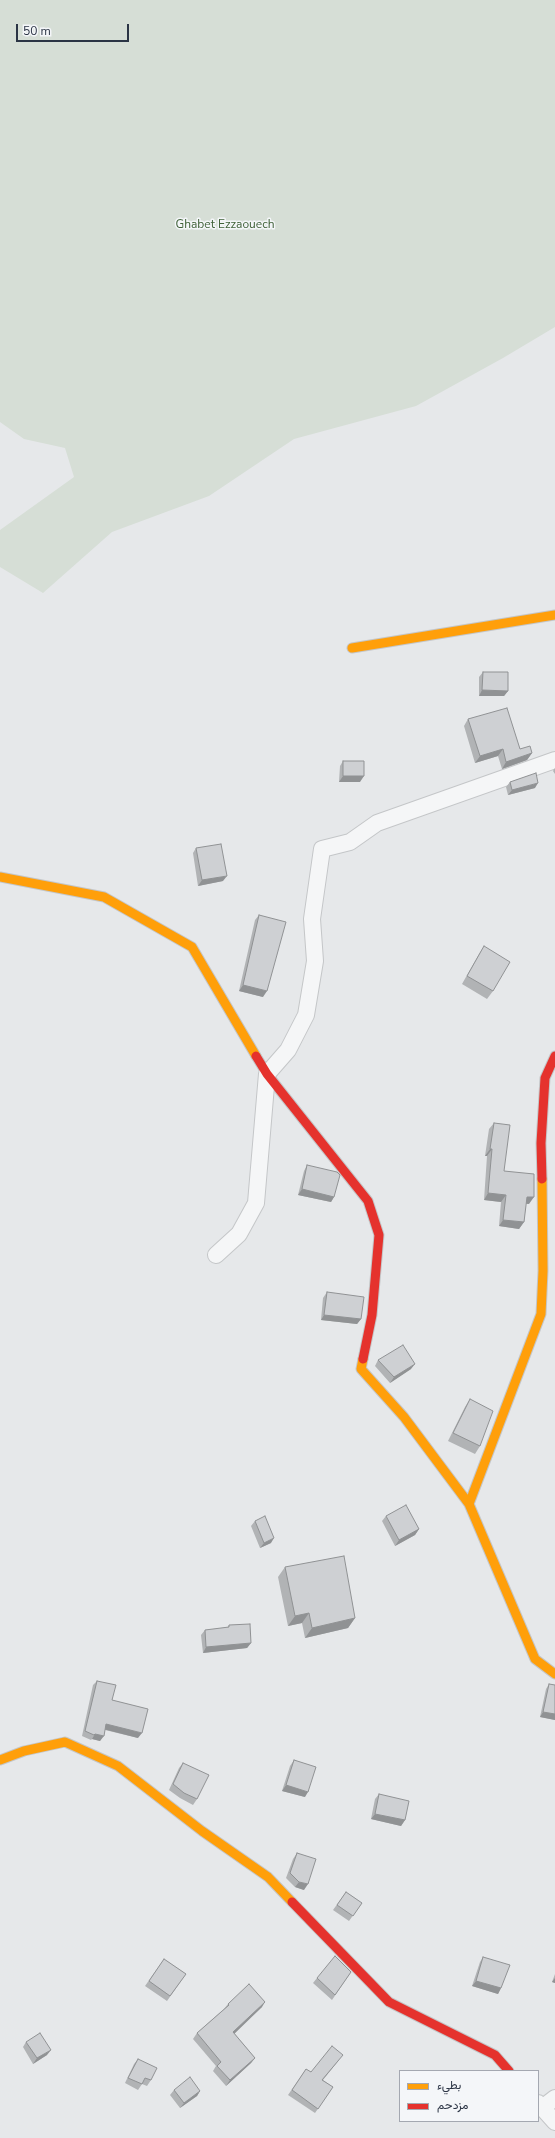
<!DOCTYPE html>
<meta charset="utf-8">
<style>
body{margin:0}
#map{position:relative;width:555px;height:2138px;overflow:hidden;background:#e6e8ea;font-family:"Nunito Sans",Vazirmatn,sans-serif}
canvas{display:block}
.legend{position:absolute;left:399px;top:2070px;width:140px;height:52px;box-sizing:border-box;background:#f4f6f9;border:1px solid #a4a8b1;margin:0;padding:5px 7px;list-style:none;font-size:12px;color:#2b3445}
.legend li{display:flex;align-items:center;gap:8px;height:20px}
.legend b{width:20px;border:1px solid #a4a8b1}
.scale{position:absolute;left:16px;top:24px;width:113px;height:18px;box-sizing:border-box;border:2px solid #2b3445;border-top:0;padding-left:5px;font-size:12px;line-height:14px;white-space:nowrap;color:#2b3445;-webkit-text-stroke:3px #f4f6f9;paint-order:stroke}
</style>
<div id="map">
<canvas width="555" height="2138"></canvas>
<ul class="legend">
<li><b style="height:5px;background:#ff9f0a"></b>بطيء</li>
<li><b style="height:5px;background:#e5322d"></b>مزدحم</li>
</ul>
<div class="scale">50 m</div>
</div>
<script>
const c = document.querySelector('canvas').getContext('2d');
c.lineJoin = 'round';
function paint(path, color) { c.fillStyle = color; c.fill(path, 'evenodd'); }
const toPath = rows => new Path2D(rows.map(r => 'M' + r).join(''));
function strokePath(path, color, width, dash) { c.strokeStyle = color; c.lineWidth = width; c.lineCap = dash ? 'butt' : 'round'; c.setLineDash(dash || []); c.stroke(path); }
function drawText(font, color, halo, rows, align = 'center') {
  c.font = font + ' "Nunito Sans",sans-serif'; c.lineWidth = 3; c.setLineDash([]); c.textBaseline = 'middle'; c.strokeStyle = halo; c.fillStyle = color; for (const [text, x, y, turn = 0] of rows) {
    c.save(); c.translate(x, y); c.rotate((+turn || 0) * Math.PI / 180); c.textAlign = isNaN(turn) ? turn : align; if (halo) c.strokeText(text, 0, 0); c.fillText(text, 0, 0); c.restore();
  }
}
const green = toPath([
 [0,0,555,0,555,327,503,358,416,406,294,439,209,496,112,532,43,593,0,567,0,530,74,477,65,448,24,439,0,422]
]);
const street = toPath([
 [216,1255,239,1234,256,1203,267,1074,288,1050,306,1015,315,961,312,919,322,849,350,842,377,823,555,760],
 [538,2103,555,2122],
 [542,2108,555,2098]
]);
const slow = toPath([
 [352,648,555,615],
 [0,877,104,897,192,947,256,1056],
 [363,1359,361,1369,404,1417,469,1504,535,1659,555,1674],
 [469,1504,541,1314,543,1271,542,1179],
 [0,1760,24,1751,65,1742,118,1766,202,1831,268,1877,292,1902]
]);
const jam = toPath([
 [256,1056,267,1074,368,1201,379,1235,372,1315,363,1359],
 [542,1179,541,1143,545,1078,555,1056],
 [292,1902,389,2002,495,2055,509,2071]
]);
const wall = toPath([
 [483,672,508,691,504,696,479,696,479,677],
 [468,719,520,749,532,753,527,760,502,769,498,756,475,763,464,726],
 [343,761,360,782,339,782,340,766],
 [555,768,555,774,553,771],
 [510,782,535,788,508,795,506,787],
 [196,848,223,881,198,886,193,853],
 [259,915,263,997,239,991,255,920],
 [484,946,493,991,487,999,462,984,479,954],
 [494,1123,504,1171,529,1204,526,1204,524,1222,519,1229,499,1226,501,1202,484,1200,487,1156,485,1156,489,1129],
 [307,1165,334,1197,331,1202,298,1195,304,1171],
 [327,1292,361,1319,357,1324,321,1320,323,1298],
 [378,1360,411,1369,390,1383,375,1366],
 [470,1399,480,1446,475,1454,448,1441,465,1407],
 [386,1516,419,1529,415,1535,395,1546,382,1521],
 [255,1521,271,1543,260,1548,251,1526],
 [285,1567,355,1618,348,1628,305,1638,302,1623,288,1626,278,1577],
 [229,1625,251,1643,247,1648,203,1653,201,1635,205,1630,227,1628],
 [97,1681,112,1700,138,1738,105,1730,100,1741,92,1739,91,1740,82,1736,93,1685],
 [549,1684,555,1720,540,1717,546,1689],
 [294,1760,305,1797,282,1791,290,1766],
 [183,1763,197,1799,193,1805,180,1798,169,1790,179,1768],
 [379,1794,405,1820,401,1826,371,1819,375,1799],
 [297,1853,304,1890,295,1887,286,1878,293,1859],
 [346,1892,362,1903,349,1921,333,1910],
 [483,1957,501,1988,498,1994,472,1986,480,1962],
 [164,1959,186,1974,167,2001,145,1986],
 [351,1972,332,2000,313,1983,317,1978],
 [555,1974,555,1983,552,1982],
 [228,2004,262,2007,234,2033,255,2058,251,2063,226,2086,213,2071,216,2066,193,2039,197,2033,224,2009],
 [26,2042,47,2055,33,2064,23,2047],
 [138,2059,151,2080,147,2086,142,2084,138,2090,125,2083,134,2064],
 [339,2060,323,2080,333,2087,315,2113,288,2095,306,2069,311,2072],
 [174,2090,200,2091,197,2096,180,2108,170,2095]
]);
const shadedWall = toPath([
 [482,690,508,691,504,696,479,696],
 [503,749,498,756,475,763,480,756],
 [532,753,527,760,502,769,506,762],
 [343,776,364,776,360,782,339,782],
 [538,783,535,788,508,795,512,790],
 [227,876,223,881,198,886,202,880],
 [243,985,267,991,263,997,239,991],
 [490,1149,492,1149,487,1156,485,1156],
 [302,1189,334,1197,331,1202,298,1195],
 [488,1193,506,1195,501,1202,484,1200],
 [527,1197,534,1197,529,1204,522,1203],
 [503,1220,524,1222,519,1229,499,1226],
 [324,1315,361,1319,357,1324,321,1320],
 [415,1364,411,1369,390,1383,394,1377],
 [419,1529,415,1535,395,1546,399,1540],
 [274,1538,271,1543,260,1548,264,1543],
 [309,1613,302,1623,288,1626,295,1616],
 [355,1618,348,1628,305,1638,312,1628],
 [251,1643,247,1648,203,1653,206,1647],
 [543,1712,555,1714,555,1720,540,1717],
 [106,1724,142,1733,138,1738,103,1729],
 [95,1734,104,1736,100,1741,92,1739],
 [286,1785,308,1792,305,1797,282,1791],
 [375,1814,405,1820,401,1826,371,1819],
 [299,1882,308,1884,304,1890,295,1887],
 [555,1978,555,1983,552,1982],
 [476,1981,501,1988,498,1994,472,1986],
 [265,2002,262,2007,230,2038,233,2032],
 [51,2050,47,2055,33,2064,37,2058],
 [255,2058,251,2063,226,2086,230,2080],
 [200,2091,197,2096,180,2108,184,2103]
]);
const building = toPath([
 [483,672,508,672,508,691,482,690,483,672],
 [507,708,520,749,530,746,532,753,506,762,503,749,480,756,468,719,507,708],
 [343,761,364,761,364,776,343,776,343,761],
 [536,773,538,783,512,790,510,782,536,773],
 [221,844,227,876,202,880,196,848,221,844],
 [259,915,286,922,267,991,243,985,259,915],
 [484,946,510,962,493,991,467,976,484,946],
 [494,1123,510,1125,504,1171,534,1174,534,1197,527,1197,524,1222,503,1220,506,1195,488,1193,492,1149,490,1149,494,1123],
 [307,1165,337,1172,340,1175,334,1197,302,1189,307,1165],
 [327,1292,364,1297,361,1319,324,1315,327,1292],
 [403,1345,415,1364,394,1377,378,1360,403,1345],
 [470,1399,493,1411,480,1446,453,1433,470,1399],
 [406,1505,419,1529,399,1540,386,1516,406,1505],
 [265,1516,274,1538,264,1543,255,1521,265,1516],
 [344,1556,355,1618,312,1628,309,1613,295,1616,285,1567,344,1556],
 [250,1624,251,1643,206,1647,205,1630,229,1627,229,1625,250,1624],
 [97,1681,116,1685,112,1700,148,1709,142,1733,106,1724,104,1736,95,1734,94,1735,85,1731,97,1681],
 [549,1684,555,1685,555,1714,543,1712,549,1684],
 [294,1760,316,1767,308,1792,286,1785,294,1760],
 [183,1763,209,1775,197,1799,184,1793,173,1784,183,1763],
 [379,1794,409,1801,405,1820,375,1814,379,1794],
 [297,1853,316,1859,308,1884,299,1882,290,1873,297,1853],
 [346,1892,362,1903,353,1916,337,1905,346,1892],
 [335,1956,351,1972,335,1995,317,1978,335,1956],
 [483,1957,510,1965,501,1988,476,1981,483,1957],
 [164,1959,186,1974,170,1996,149,1981,164,1959],
 [249,1984,265,2002,233,2032,255,2058,230,2080,217,2066,221,2062,197,2033,229,2005,228,2004,249,1984],
 [40,2033,51,2050,37,2058,26,2042,40,2033],
 [332,2046,343,2055,322,2080,333,2087,318,2109,292,2090,306,2069,311,2072,332,2046],
 [138,2059,157,2068,151,2080,145,2078,142,2084,128,2078,138,2059],
 [190,2077,200,2091,184,2103,174,2090,190,2077]
]);
const parkNames = [
 ["Ghabet Ezzaouech",225,225]
];
paint(green, '#d6ded6');
strokePath(street, '#c4c6c8', 18);
strokePath(slow, '#c4c6c8', 11);
strokePath(jam, '#c4c6c8', 11);
strokePath(street, '#f5f6f7', 16);
strokePath(slow, '#ff9f0a', 9);
strokePath(jam, '#e5322d', 9);
paint(wall, '#b1b3b5');
paint(shadedWall, '#909294');
paint(building, '#ced0d3');
strokePath(building, '#909294', 1);
drawText('12px', '#3f6138', '#f4f6f9', parkNames);
</script>
